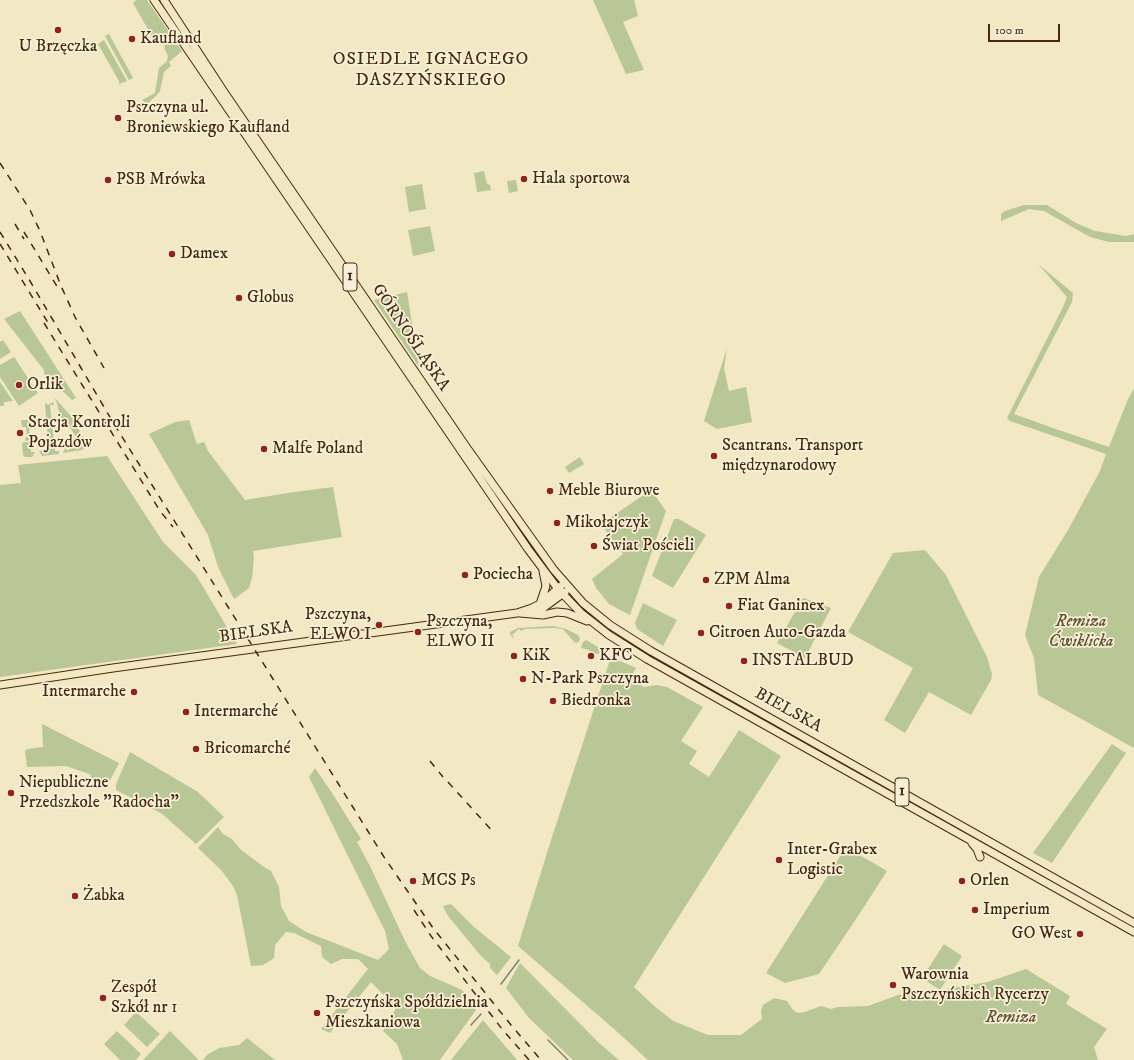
<!DOCTYPE html>
<meta charset="utf-8">
<style>
body{margin:0}
#map{position:relative;width:1134px;height:1060px;overflow:hidden;background:#f2e8c3;font-family:"IM FELL DW Pica",serif}
canvas{display:block}
.scale{position:absolute;left:988px;top:24px;width:72px;height:18px;box-sizing:border-box;border:2px solid #482910;border-top:0;padding-left:5px;font-size:12px;line-height:14px;white-space:nowrap;color:#482910;-webkit-text-stroke:3px #f7f0d8;paint-order:stroke}
</style>
<div id="map">
<canvas width="1134" height="1060"></canvas>
<div class="scale">100 m</div>
</div>
<script>
const c = document.querySelector('canvas').getContext('2d');
c.lineJoin = 'round';
function paint(path, color) { c.fillStyle = color; c.fill(path, 'evenodd'); }
const toPath = rows => new Path2D(rows.map(r => 'M' + r).join(''));
function strokePath(path, color, width, dash) { c.strokeStyle = color; c.lineWidth = width; c.lineCap = dash ? 'butt' : 'round'; c.setLineDash(dash || []); c.stroke(path); }
function drawText(font, color, halo, rows, align = 'center') {
  c.font = font + ' "IM FELL DW Pica",serif'; c.lineWidth = 3.5; c.setLineDash([]); c.textBaseline = 'middle'; c.strokeStyle = halo; c.fillStyle = color; for (const [text, x, y, turn = 0] of rows) {
    c.save(); c.translate(x, y); c.rotate((+turn || 0) * Math.PI / 180); c.textAlign = isNaN(turn) ? turn : align; if (halo) c.strokeText(text, 0, 0); c.fillText(text, 0, 0); c.restore();
  }
}
const green = toPath([
 [136,0,147,0,182,51,169,62,171,66,164,72,160,91,157,95,147,104,142,100,155,93,159,68,167,61,168,56,164,48,165,47,164,45,161,42,157,45,133,3],
 [593,0,634,0,638,16,623,22,644,70,626,74],
 [109,34,133,78,129,80,105,36],
 [104,40,127,81,119,84,119,81,98,44],
 [484,171,487,184,490,185,491,190,477,192,474,173],
 [516,180,518,191,509,193,507,181],
 [422,184,426,209,409,212,405,187],
 [1024,205,1047,205,1076,223,1095,231,1126,236,1134,234,1134,242,1109,242,1090,237,1044,211,1029,209,1001,221,1001,214,1005,211],
 [430,226,435,251,413,256,408,230],
 [1038,264,1073,293,1072,302,1014,414,1050,427,1109,447,1128,399,1134,389,1134,748,1038,695,1034,658,1025,635,1039,577,1068,530,1100,471,1106,454,1010,421,1007,418,1063,307,1067,297],
 [407,292,419,367,374,300],
 [20,311,76,398,72,400,44,374,44,370,4,319],
 [3,340,11,352,0,359,0,342],
 [727,348,724,369,729,391,746,387,752,422,717,429,704,421],
 [14,357,38,393,19,406,0,377,0,365],
 [0,382,13,401,4,402,4,406,0,406],
 [54,397,70,415,86,442,86,447,82,450,63,453,65,448,68,451,74,444,71,441,76,437,64,418,61,420,57,403],
 [53,402,54,405,50,405,55,451,59,451,59,454,42,456,39,451,49,450,45,404,46,403,48,405],
 [21,420,28,420,32,423,32,426,29,426,30,440,25,441,25,438,27,437,26,427,22,427],
 [189,420,197,444,204,442,208,451,245,500,294,492,333,487,342,537,253,551,254,558,252,578,249,588,234,599,218,567,208,535,149,434,175,422],
 [24,442,30,442,31,452,35,452,32,457,25,457,23,455,22,444],
 [107,456,163,542,196,575,237,644,0,677,0,485,21,483,18,465],
 [580,457,584,464,569,473,565,467],
 [651,490,666,511,630,615,609,604,596,588,592,579,623,554,601,524],
 [674,519,679,519,706,535,673,588,652,576],
 [925,550,946,575,987,657,992,674,991,680,971,715,929,692,905,733,884,720,913,668,848,632,893,553],
 [803,598,831,608,805,658,777,643],
 [643,603,677,620,663,646,637,629,635,623],
 [553,626,566,629,578,635,580,639,579,642,575,643,563,629,555,628,525,629,521,631,519,629,512,635,514,637,513,638,510,634,510,632,518,628],
 [586,640,600,648,599,654,590,653,589,650,581,648,583,642],
 [611,657,636,668,630,679,644,687,657,685,667,687,703,707,681,741,697,751,689,764,709,777,739,730,781,756,634,987,652,1004,673,1021,708,1035,741,1035,762,1019,761,1011,763,1005,774,998,787,1001,793,1010,798,1013,805,1012,821,1006,831,1009,838,1007,868,1006,898,995,940,990,922,978,944,944,962,956,940,990,988,982,1026,969,1070,996,1066,1004,1107,1029,1094,1047,1098,1060,648,1060,614,1029,518,946,552,837],
 [42,724,119,763,107,786,90,778,91,775,89,774,66,766,27,767,25,751,27,749,43,747],
 [1112,744,1126,753,1052,863,1033,853],
 [130,752,198,792,224,817,196,844,161,813,116,790,116,784],
 [315,768,332,793,361,839,357,842,370,866,405,941,420,968,430,976,462,990,476,1010,440,1060,403,1060,397,1044,383,1031,396,1008,371,982,330,1033,321,1029,368,969,358,959,342,959,331,964,322,957,321,946,294,933,286,932,275,945,274,958,263,965,251,966,237,895,233,886,222,871,198,848,218,827,223,834,232,839,240,849,264,867,271,871,279,887,281,906,289,921,306,932,378,960,389,949,385,931,309,777],
 [846,847,887,871,860,913,819,974,785,983,766,973],
 [451,904,474,927,511,957,497,975,490,968,490,964,481,956,448,916,443,906],
 [520,963,599,1043,619,1060,573,1060,529,1018,506,988],
 [136,1012,160,1034,147,1047,124,1025],
 [483,1020,517,1060,451,1060],
 [117,1031,141,1054,136,1060,120,1060,104,1044],
 [170,1031,198,1059,197,1060,143,1060],
 [247,1038,275,1060,203,1060,207,1055,219,1048,239,1045]
]);
const stream = toPath([
 [501,984,519,960],
 [471,1025,481,1014],
 [548,1040,568,1060]
]);
const major = toPath([
 [154,0,528,549,558,589,581,613,609,635,647,659,1134,932],
 [164,0,224,92,467,448,554,570,583,603,610,625,651,651,1134,923],
 [541,601,546,586,543,571],
 [520,613,543,615,557,612,567,613,587,621],
 [535,614,565,592],
 [0,685,113,668,517,613,532,608,540,604,561,586],
 [972,843,977,849,980,857]
]);
const rail = toPath([
 [0,163,30,210,40,231,61,286,75,317,104,368],
 [15,224,24,239],
 [0,232,30,281,114,424,384,857,433,928,511,1025,541,1060],
 [24,232,58,288],
 [0,244,50,326],
 [44,323,160,511,173,527],
 [430,761,443,777],
 [448,782,495,834],
 [414,910,431,936,502,1029,529,1060]
]);
const markers = [
 [58,30,4,"#8f2418"],
 [132,39,4,"#8f2418"],
 [118,118,4,"#8f2418"],
 [524,179,4,"#8f2418"],
 [108,180,4,"#8f2418"],
 [172,254,4,"#8f2418"],
 [239,298,4,"#8f2418"],
 [19,385,4,"#8f2418"],
 [20,433,4,"#8f2418"],
 [264,449,4,"#8f2418"],
 [714,456,4,"#8f2418"],
 [550,491,4,"#8f2418"],
 [557,523,4,"#8f2418"],
 [594,546,4,"#8f2418"],
 [465,575,4,"#8f2418"],
 [706,580,4,"#8f2418"],
 [729,606,4,"#8f2418"],
 [379,625,4,"#8f2418"],
 [418,632,4,"#8f2418"],
 [701,633,4,"#8f2418"],
 [514,656,4,"#8f2418"],
 [591,656,4,"#8f2418"],
 [744,661,4,"#8f2418"],
 [523,679,4,"#8f2418"],
 [134,692,4,"#8f2418"],
 [553,701,4,"#8f2418"],
 [186,712,4,"#8f2418"],
 [196,749,4,"#8f2418"],
 [11,793,4,"#8f2418"],
 [779,860,4,"#8f2418"],
 [413,881,4,"#8f2418"],
 [962,881,4,"#8f2418"],
 [75,896,4,"#8f2418"],
 [975,910,4,"#8f2418"],
 [1080,934,4,"#8f2418"],
 [893,985,4,"#8f2418"],
 [103,998,4,"#8f2418"],
 [317,1013,4,"#8f2418"]
];
const shields = [
 [350,277,14],
 [902,792,14]
];
const shieldNames = [
 ["1",350,277],
 ["1",902,792]
];
const poiNames = [
 ["Kaufland",140,39],
 ["U Brzęczka",58,47,"center"],
 ["Pszczyna ul.",126,108],
 ["Broniewskiego Kaufland",126,128],
 ["Hala sportowa",532,179],
 ["PSB Mrówka",116,180],
 ["Damex",180,254],
 ["Globus",247,298],
 ["Orlik",27,385],
 ["Stacja Kontroli",28,423],
 ["Pojazdów",28,443],
 ["Scantrans. Transport",722,446],
 ["międzynarodowy",722,466],
 ["Malfe Poland",272,449],
 ["Meble Biurowe",558,491],
 ["Mikołajczyk",565,523],
 ["Świat Pościeli",602,546],
 ["Pociecha",473,575],
 ["ZPM Alma",714,580],
 ["Fiat Ganinex",737,606],
 ["Pszczyna,",371,615,"right"],
 ["ELWO I",371,635,"right"],
 ["Pszczyna,",426,622],
 ["ELWO II",426,642],
 ["Citroen Auto-Gazda",709,633],
 ["KiK",522,656],
 ["KFC",599,656],
 ["INSTALBUD",752,661],
 ["N-Park Pszczyna",531,679],
 ["Intermarche",126,692,"right"],
 ["Biedronka",561,701],
 ["Intermarché",194,712],
 ["Bricomarché",204,749],
 ["Niepubliczne",19,783],
 ["Przedszkole \"Radocha\"",19,803],
 ["Inter-Grabex",787,850],
 ["Logistic",787,870],
 ["MCS Ps",421,881],
 ["Orlen",970,881],
 ["Żabka",83,896],
 ["Imperium",983,910],
 ["GO West",1072,934,"right"],
 ["Warownia",901,975],
 ["Pszczyńskich Rycerzy",901,995],
 ["Zespół",111,988],
 ["Szkół nr 1",111,1008],
 ["Pszczyńska Spółdzielnia",325,1003],
 ["Mieszkaniowa",325,1023]
];
const streetNames = [
 ["GÓRNOŚLĄSKA",410,338,56],
 ["BIELSKA",256,633,-8],
 ["BIELSKA",788,711,29]
];
const parkNames = [
 ["Remiza",1081,622],
 ["Ćwiklicka",1081,642],
 ["Remiza",1011,1018]
];
const neighbourhoodNames = [
 ["OSIEDLE IGNACEGO",431,60],
 ["DASZYŃSKIEGO",431,81]
];
paint(green, '#b9c695');
strokePath(stream, '#7a8471', 1.5);
strokePath(major, '#482910', 9);
strokePath(major, '#f2e8c3', 7);
strokePath(rail, '#482910', 1.5, [7, 7]);
for (const [x, y, r, color] of markers) { const dot = new Path2D(); dot.arc(x, y, r, 0, 2 * Math.PI); c.fillStyle = color; c.fill(dot); strokePath(dot, '#f7f0d8', 1.5); }
for (const [x, y, w] of shields) { const box = new Path2D(); box.roundRect(x - w / 2, y - 14, w, 28, 3); c.fillStyle = '#f7f0d8'; c.fill(box); strokePath(box, '#482910', 1); }
drawText('bold 16px', '#482910', null, shieldNames);
drawText('17px', '#482910', '#f7f0d8', poiNames, 'left');
drawText('17px', '#482910', '#f7f0d8', streetNames);
drawText('italic 17px', '#645031', '#f7f0d8', parkNames);
c.letterSpacing = '1px';
drawText('18px', '#482910', '#f7f0d8', neighbourhoodNames);
c.letterSpacing = '0px';
</script>
